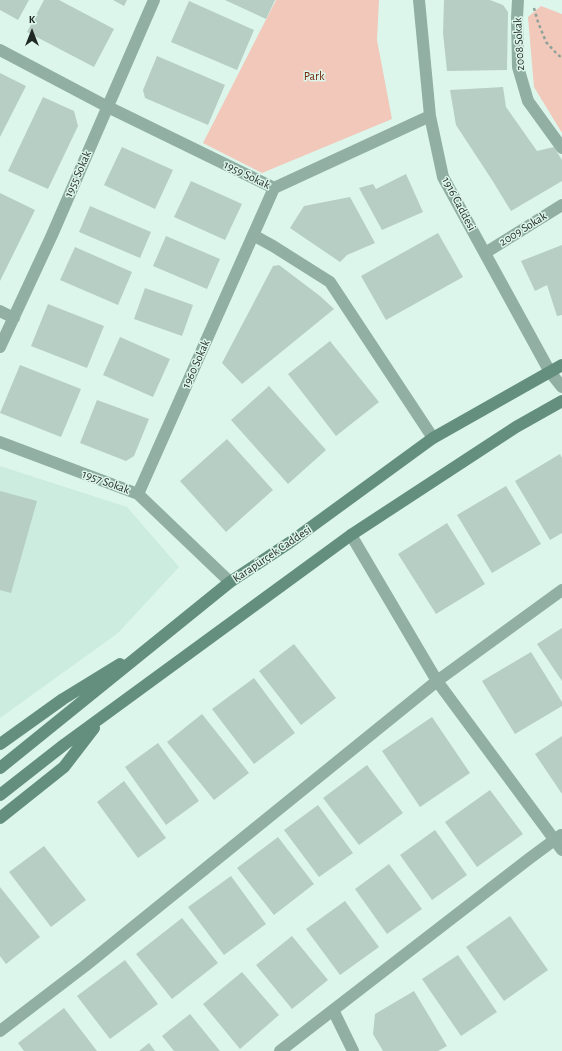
<!DOCTYPE html>
<meta charset="utf-8">
<style>
body{margin:0}
#map{position:relative;width:562px;height:1051px;overflow:hidden;background:#ddf6ec;font-family:"Alegreya Sans",sans-serif}
canvas{display:block}
.north{position:absolute;left:12px;top:12px;width:40px;height:40px;-webkit-text-stroke:3px #ddf6ec;paint-order:stroke;rotate:0deg;font-size:11px;font-weight:700;line-height:16px;text-align:center;color:#1f2824}
.north::after{content:'';display:block;margin:auto;width:14px;height:18px;background:#1f2824;clip-path:polygon(50% 0,100% 100%,50% 72%,0 100%)}
</style>
<div id="map">
<canvas width="562" height="1051"></canvas>
<div class="north">K</div>
</div>
<script>
const c = document.querySelector('canvas').getContext('2d');
c.lineJoin = 'round';
function paint(path, color) { c.fillStyle = color; c.fill(path, 'evenodd'); }
const toPath = rows => new Path2D(rows.map(r => 'M' + r).join(''));
function strokePath(path, color, width, dash) { c.strokeStyle = color; c.lineWidth = width; c.lineCap = dash ? 'butt' : 'round'; c.setLineDash(dash || []); c.stroke(path); }
function drawText(font, color, halo, rows, align = 'center') {
  c.font = font + ' "Alegreya Sans",sans-serif'; c.lineWidth = 3; c.setLineDash([]); c.textBaseline = 'middle'; c.strokeStyle = halo; c.fillStyle = color; for (const [text, x, y, turn = 0] of rows) {
    c.save(); c.translate(x, y); c.rotate((+turn || 0) * Math.PI / 180); c.textAlign = isNaN(turn) ? turn : align; if (halo) c.strokeText(text, 0, 0); c.fillText(text, 0, 0); c.restore();
  }
}
const built = toPath([
 [0,466,127,507,179,567,118,633,0,718]
]);
const green = toPath([
 [276,0,379,0,377,40,392,119,262,173,203,143],
 [541,6,562,14,562,133,534,87,528,17]
]);
const building = toPath([
 [0,0,29,0,18,20,0,10],
 [44,0,59,0,114,29,94,67,27,32],
 [113,0,127,0,124,6],
 [225,0,275,0,266,19],
 [444,0,490,0,503,5,508,12,507,70,447,71,443,33],
 [189,1,254,30,237,70,171,42],
 [157,56,225,85,208,125,145,98,143,90],
 [0,73,26,86,0,137],
 [503,87,506,107,537,151,554,147,562,160,562,181,511,211,492,180,456,125,450,90],
 [43,97,74,111,78,126,48,189,8,171],
 [122,147,173,170,155,209,104,185],
 [406,174,423,212,382,230,359,188,373,184,376,189],
 [191,181,242,204,225,240,174,217],
 [0,193,35,210,0,281],
 [350,197,375,243,347,255,340,262,290,228,304,206],
 [90,206,151,232,140,258,79,232],
 [438,233,463,277,386,320,361,276],
 [166,236,220,259,207,289,153,266],
 [562,245,562,315,557,316,547,285,535,291,521,261],
 [75,247,132,272,118,305,60,280],
 [279,265,320,296,334,309,242,384,222,363,273,266],
 [145,288,193,305,182,336,134,319],
 [48,304,104,326,87,368,31,346],
 [120,337,170,359,153,397,103,375],
 [330,341,379,402,336,436,288,374],
 [20,365,81,389,61,437,0,413],
 [269,386,326,450,288,484,231,420],
 [97,400,149,419,134,456,126,461,80,443],
 [227,439,273,490,226,532,180,481],
 [560,454,562,458,562,533,550,540,515,481],
 [506,486,541,544,492,573,457,515],
 [0,491,37,501,11,593,0,590],
 [447,523,485,584,436,614,398,554],
 [562,628,562,681,537,644],
 [294,644,336,698,301,725,259,671],
 [531,652,562,702,562,706,515,734,482,681],
 [254,678,295,733,254,764,212,709],
 [202,714,249,773,214,800,167,742],
 [432,717,470,773,420,807,382,751],
 [562,736,562,794,535,754],
 [158,743,199,801,166,825,125,767],
 [367,765,403,813,359,845,323,798],
 [124,781,166,838,138,858,97,802],
 [490,790,523,834,477,867,445,822],
 [318,805,353,853,319,877,284,830],
 [435,830,467,875,432,900,400,855],
 [278,837,314,884,274,915,237,868],
 [44,846,86,900,51,927,9,872],
 [389,864,422,909,387,934,355,889],
 [231,876,266,924,224,955,188,907],
 [0,887,40,937,6,964,0,956],
 [345,901,379,947,340,975,306,929],
 [510,916,548,970,504,1001,466,947],
 [182,918,218,963,172,999,136,954],
 [292,936,328,980,292,1009,256,965],
 [458,955,497,1012,461,1036,422,979],
 [125,960,158,1004,110,1039,77,996],
 [242,972,279,1015,240,1049,203,1004],
 [414,991,447,1046,438,1051,383,1051,373,1034,375,1014],
 [64,1008,97,1051,24,1051,18,1043],
 [190,1014,220,1051,174,1051,162,1036],
 [149,1043,155,1051,139,1051]
]);
const path = toPath([
 [534,8,538,22,546,42,557,54,562,58]
]);
const street = toPath([
 [419,0,430,116,443,177,550,372,562,387],
 [518,0,517,18,518,67,528,101,562,148],
 [0,50,108,107,274,188],
 [274,188,430,116],
 [253,235,273,246,330,282,433,438],
 [485,253,562,205],
 [0,311,14,318],
 [0,347,52,235,154,0],
 [0,442,138,494,230,582],
 [138,494,274,188],
 [351,535,437,681,562,850],
 [333,1010,353,1051],
 [0,1031,85,966,437,681,562,590],
 [280,1051,530,858,561,835]
]);
const secondary = toPath([
 [0,744,63,699,120,664],
 [0,768,230,582,289,543,433,438,562,365],
 [0,795,65,744,351,535,516,427,562,401],
 [0,818,64,767,94,728]
]);
const streetNames = [
 ["2008 Sokak",519,44,-93],
 ["1955 Sokak",78,174,-66],
 ["1959 Sokak",247,175,26],
 ["1916 Caddesi",459,204,62],
 ["2009 Sokak",523,229,-32],
 ["1960 Sokak",196,364,-66],
 ["1957 Sokak",106,482,20],
 ["Karapürçek Caddesi",272,554,-34]
];
const parkNames = [
 ["Park",314,76]
];
paint(built, '#cbecde');
paint(green, '#f1c8ba');
paint(building, '#b6cec4');
strokePath(path, '#8fa29a', 2.5, [3, 3]);
strokePath(street, '#92afa3', 12);
strokePath(secondary, '#648f7f', 12);
drawText('12px', '#1f2824', '#ddf6ec', streetNames);
drawText('12px', '#6f2709', '#ddf6ec', parkNames);
</script>
